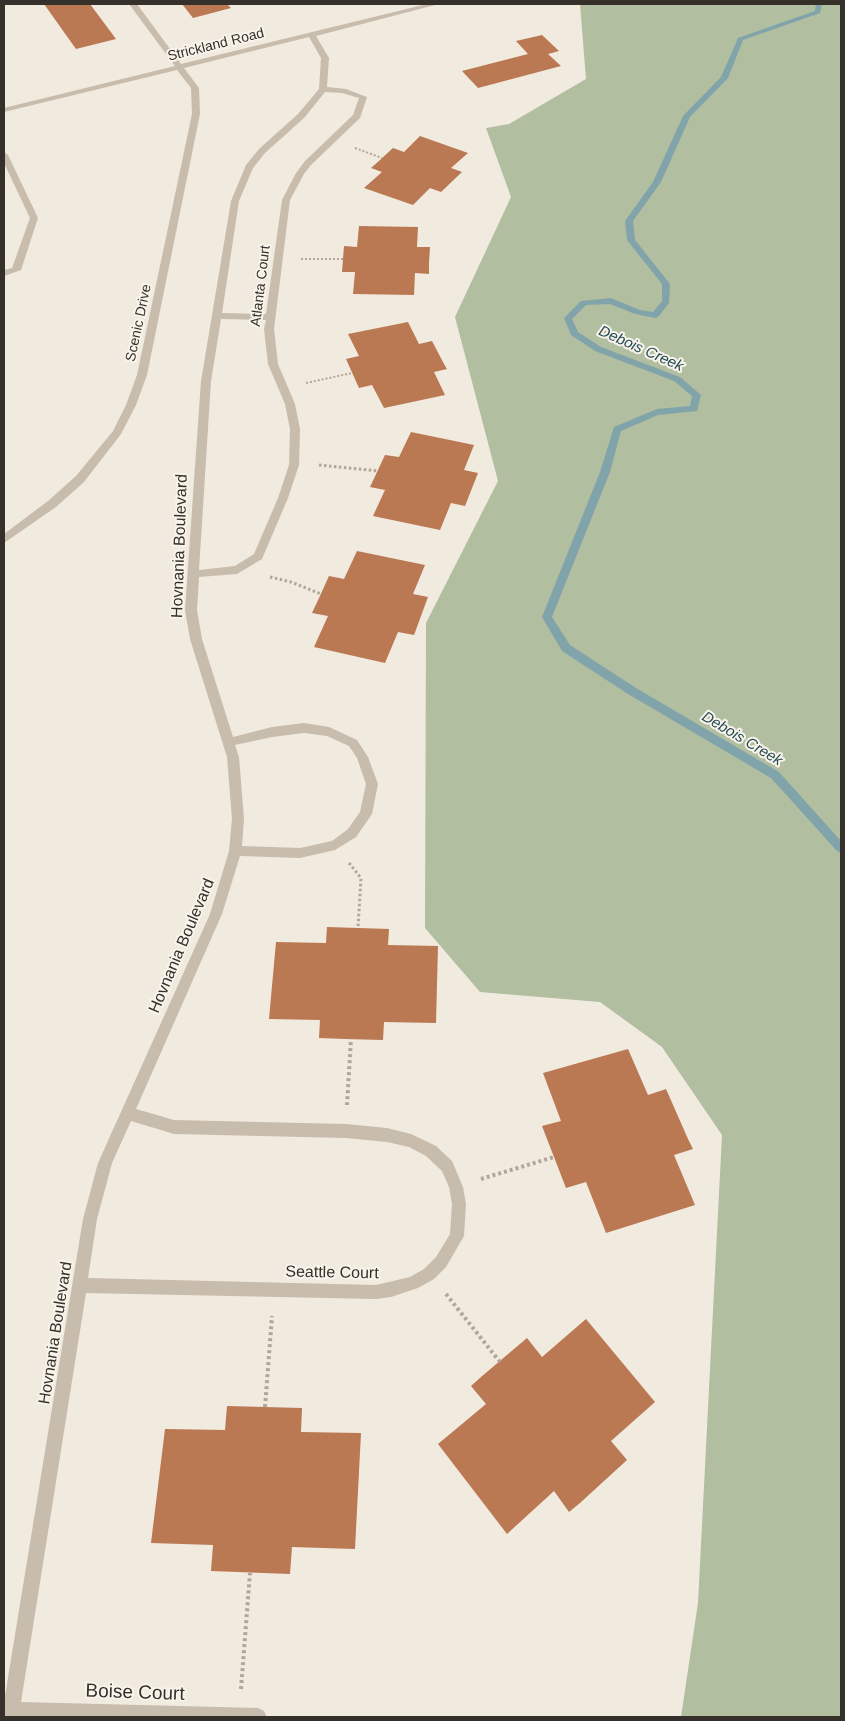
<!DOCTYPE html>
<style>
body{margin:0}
#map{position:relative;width:845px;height:1721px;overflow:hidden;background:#f1eadf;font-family:Arial,sans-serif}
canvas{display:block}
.frame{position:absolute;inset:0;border:5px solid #36302a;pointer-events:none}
</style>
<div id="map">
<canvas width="845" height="1721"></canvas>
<div class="frame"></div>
</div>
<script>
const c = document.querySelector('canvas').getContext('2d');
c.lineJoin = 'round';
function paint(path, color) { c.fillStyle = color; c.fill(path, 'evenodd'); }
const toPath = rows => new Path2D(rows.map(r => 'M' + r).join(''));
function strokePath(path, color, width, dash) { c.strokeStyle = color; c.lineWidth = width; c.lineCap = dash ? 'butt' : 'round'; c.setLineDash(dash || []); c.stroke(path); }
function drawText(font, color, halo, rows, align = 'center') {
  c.font = font + ' Arial,sans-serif'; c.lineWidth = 4; c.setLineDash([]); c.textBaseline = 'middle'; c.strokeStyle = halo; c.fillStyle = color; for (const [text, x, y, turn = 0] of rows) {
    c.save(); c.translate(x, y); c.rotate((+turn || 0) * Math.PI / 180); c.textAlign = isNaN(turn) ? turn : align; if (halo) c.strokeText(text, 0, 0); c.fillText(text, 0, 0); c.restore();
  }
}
const green = toPath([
 [580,4,841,4,841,1717,681,1717,698,1603,722,1135,662,1047,600,1002,480,992,425,928,426,623,498,481,455,317,511,197,486,128,509,124,586,79]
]);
const stream = toPath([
 [816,4,822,4,820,13,743,40,728,78,690,117,661,182,633,221,635,240,670,284,669,303,658,317,655,318,635,314,610,304,586,305,572,319,578,332,601,347,680,377,701,395,697,411,658,415,621,431,610,472,552,617,570,645,636,688,779,772,841,841,841,853,837,851,771,778,628,694,562,651,542,617,600,472,614,427,657,409,690,406,692,396,674,381,595,351,571,335,564,318,581,301,611,298,640,310,653,312,662,301,662,284,627,240,625,221,653,182,683,116,721,77,738,38,815,11,816,4]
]);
const building = toPath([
 [44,4,90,4,116,39,76,49],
 [182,4,227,4,231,8,193,18],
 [542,35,559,51,548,54,561,66,478,88,462,71,528,54,516,41],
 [420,136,468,153,451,168,462,172,441,192,430,188,413,205,364,188,382,172,371,168,380,160,393,148,404,152],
 [359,226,418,227,417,247,430,247,429,263,429,274,415,273,414,295,353,294,355,272,342,272,344,246,357,247],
 [408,322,419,344,432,341,444,364,447,369,434,372,445,395,384,408,372,385,359,388,346,359,359,356,348,334],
 [411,432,474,445,464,470,478,473,465,506,451,503,440,530,373,516,385,490,370,487,385,455,399,457],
 [357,551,425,565,413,594,428,597,414,635,398,632,385,663,314,647,328,616,312,613,319,598,329,576,344,579],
 [327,927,389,929,388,945,438,946,436,1023,384,1022,383,1040,345,1039,319,1038,320,1020,269,1019,276,942,326,943],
 [628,1049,648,1095,666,1089,688,1139,693,1149,674,1155,695,1205,606,1233,586,1182,566,1188,542,1126,561,1121,543,1073],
 [586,1319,655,1402,611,1441,627,1460,580,1503,569,1512,554,1491,507,1534,438,1444,486,1404,471,1386,481,1377,527,1338,542,1357],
 [227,1406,302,1408,301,1432,361,1433,355,1549,292,1547,290,1574,211,1571,213,1545,151,1543,165,1429,225,1430]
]);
const pathFar2 = toPath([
 [355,148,382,158],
 [301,259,343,259],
 [306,383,352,373]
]);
const pathFar1 = toPath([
 [319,465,378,471],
 [270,577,291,582,321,594],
 [349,863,361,878,358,928]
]);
const path = toPath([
 [347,1105,351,1039],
 [481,1179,554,1157],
 [446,1294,500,1362],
 [265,1407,272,1316],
 [241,1689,250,1573]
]);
const minor = toPath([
 [129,4,137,4,181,64,427,4,439,4,316,36,329,58,327,87,346,89,367,97,360,118,311,165,304,174,290,200,274,329,278,364,295,404,300,429,299,465,288,498,262,559,237,574,199,577,197,610,202,639,233,737,272,727,304,723,329,727,357,740,368,757,378,784,372,814,356,837,335,850,300,858,240,856,222,914,136,1109,174,1120,346,1124,387,1128,411,1134,436,1146,452,1161,463,1187,466,1204,464,1236,446,1267,434,1279,418,1288,391,1297,376,1299,86,1293,21,1702,258,1708,264,1711,267,1717,4,1717,4,1702,83,1219,98,1163,210,914,229,851,232,819,227,757,190,639,185,610,201,381,231,201,246,165,259,149,298,114,319,89,321,58,309,37,184,68,199,88,200,114,147,375,136,405,121,434,84,482,56,507,4,543,4,534,48,501,76,476,113,431,126,405,137,375,192,114,191,88,177,70,4,112,4,108,175,66,129,4],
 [325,92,342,93,359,98,353,115,305,161,296,173,282,200,266,314,222,313,239,201,253,168,265,153,304,118,325,92],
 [221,319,266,320,264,329,268,364,285,404,290,429,289,465,278,498,254,554,235,566,199,570,211,381,221,319],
 [304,733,327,736,349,746,357,758,366,784,360,812,348,829,332,841,300,848,242,846,244,819,239,757,235,745,272,737,304,733],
 [131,1121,174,1134,346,1138,387,1142,409,1147,426,1156,442,1171,449,1187,452,1204,450,1234,436,1257,424,1269,410,1277,376,1285,88,1278,97,1219,112,1163,131,1121],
 [4,152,8,155,38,218,21,270,4,276,4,270,12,268,30,218,4,163,4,152]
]);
const farStreetnames = [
 ["Strickland Road",216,45,-14],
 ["Atlanta Court",261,286,-83],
 ["Scenic Drive",139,323,-78]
];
const farWaternames = [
 ["Debois Creek",641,349,24],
 ["Debois Creek",742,739,31]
];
const streetNames = [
 ["Hovnania Boulevard",180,546,-88],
 ["Hovnania Boulevard",182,946,-67],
 ["Seattle Court",332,1273,1],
 ["Hovnania Boulevard",56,1333,-81]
];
const nearStreetnames = [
 ["Boise Court",135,1693,2]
];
paint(green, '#b1bea0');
paint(stream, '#81a4ab');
paint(building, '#ba7853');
strokePath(pathFar2, '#b3a696', 2, [2, 2]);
strokePath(pathFar1, '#b3a696', 3, [2.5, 2.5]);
strokePath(path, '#b3a696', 4, [3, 3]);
paint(minor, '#c8bcac');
drawText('14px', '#36302a', '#f8f4eb', farStreetnames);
drawText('italic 15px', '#244b54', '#f8f4eb', farWaternames);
drawText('16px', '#36302a', '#f8f4eb', streetNames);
drawText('19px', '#36302a', '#f8f4eb', nearStreetnames);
</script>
